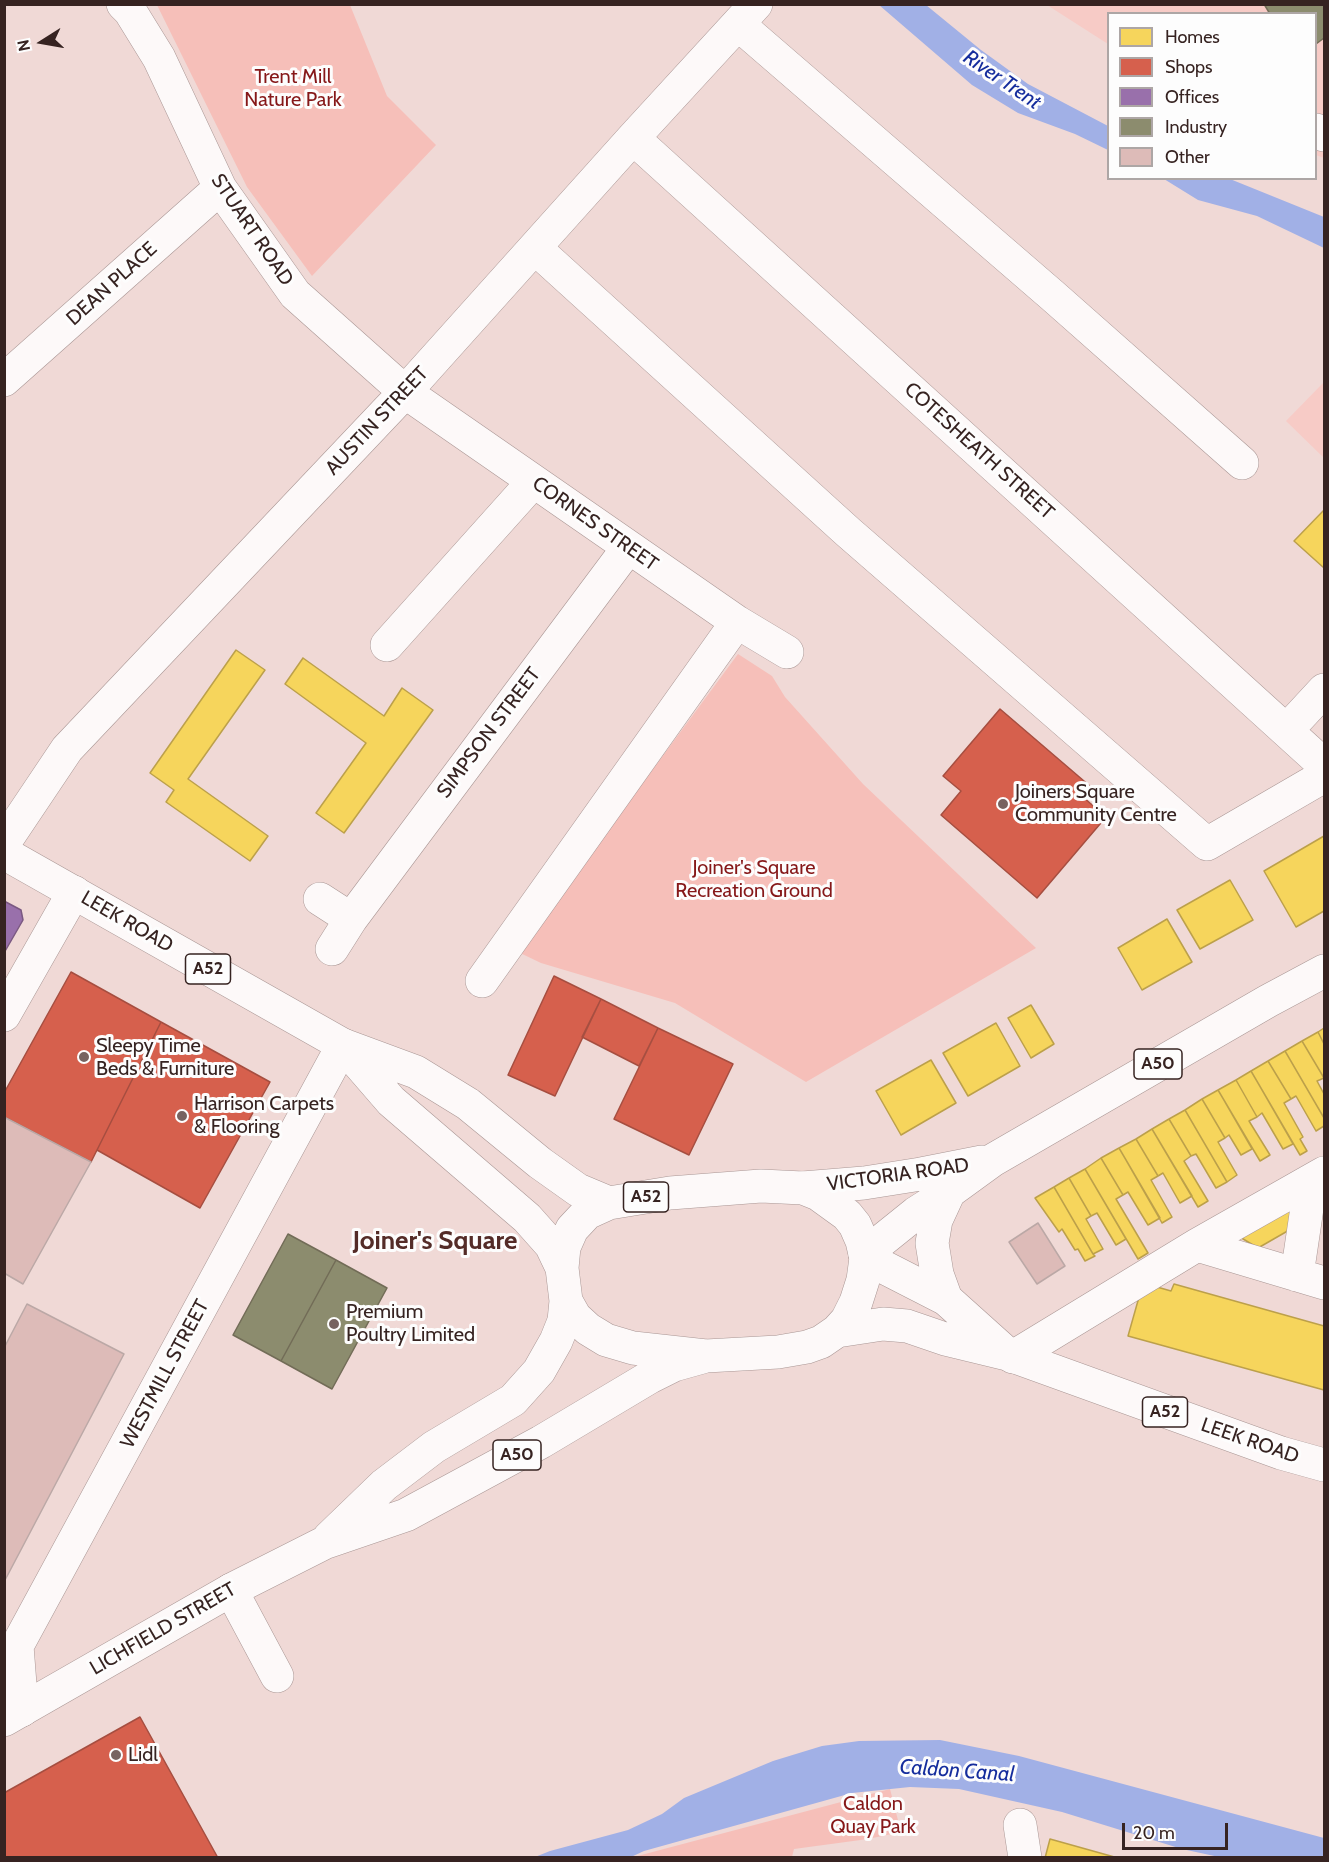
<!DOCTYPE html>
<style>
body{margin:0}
#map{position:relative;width:1329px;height:1862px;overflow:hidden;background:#f0d9d6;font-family:Cabin,sans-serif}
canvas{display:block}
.frame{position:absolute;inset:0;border:6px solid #362321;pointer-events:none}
.legend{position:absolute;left:1107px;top:12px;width:210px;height:168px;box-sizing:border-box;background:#fdfdfd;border:2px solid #ada6a5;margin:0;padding:8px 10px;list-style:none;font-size:18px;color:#362321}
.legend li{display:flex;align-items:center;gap:12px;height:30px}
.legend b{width:30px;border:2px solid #ada6a5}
.north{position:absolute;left:12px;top:12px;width:60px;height:60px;-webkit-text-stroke:4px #fdfdfd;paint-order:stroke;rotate:259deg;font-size:16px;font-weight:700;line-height:24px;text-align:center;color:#362321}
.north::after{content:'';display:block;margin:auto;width:21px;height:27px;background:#362321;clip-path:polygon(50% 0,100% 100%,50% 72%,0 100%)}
.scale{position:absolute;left:1122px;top:1823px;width:106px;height:27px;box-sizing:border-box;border:3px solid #362321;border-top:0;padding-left:8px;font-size:18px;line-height:21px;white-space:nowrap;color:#362321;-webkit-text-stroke:4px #fdfdfd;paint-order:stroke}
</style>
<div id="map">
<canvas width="1329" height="1862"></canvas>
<div class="frame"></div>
<ul class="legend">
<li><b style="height:16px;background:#f6d55c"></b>Homes</li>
<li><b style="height:16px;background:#d6604d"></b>Shops</li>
<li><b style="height:16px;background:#9970ab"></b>Offices</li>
<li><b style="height:16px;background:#8c8c6e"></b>Industry</li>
<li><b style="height:16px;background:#ddbbb8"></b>Other</li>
</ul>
<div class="north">N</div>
<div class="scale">20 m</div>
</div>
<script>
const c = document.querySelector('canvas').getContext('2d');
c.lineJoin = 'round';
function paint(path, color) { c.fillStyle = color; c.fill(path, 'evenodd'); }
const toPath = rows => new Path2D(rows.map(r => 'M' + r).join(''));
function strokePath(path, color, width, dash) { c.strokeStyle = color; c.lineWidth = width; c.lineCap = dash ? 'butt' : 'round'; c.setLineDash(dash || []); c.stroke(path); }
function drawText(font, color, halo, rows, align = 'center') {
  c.font = font + ' Cabin,sans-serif'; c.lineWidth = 6; c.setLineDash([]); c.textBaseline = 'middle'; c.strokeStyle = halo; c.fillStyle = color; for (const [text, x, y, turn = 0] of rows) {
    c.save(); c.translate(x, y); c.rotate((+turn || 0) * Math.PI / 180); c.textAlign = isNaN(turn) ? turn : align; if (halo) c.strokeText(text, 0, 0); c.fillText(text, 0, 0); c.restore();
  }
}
const built = toPath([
 [1047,5,1324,5,1324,158,1316,155,1316,14,1108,14,1108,44],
 [1324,382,1324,458,1286,421]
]);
const green = toPath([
 [157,5,350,5,387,96,436,145,312,276,247,187],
 [738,654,772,676,785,697,863,784,1036,948,806,1082,675,1003,541,963,518,952],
 [890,1789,901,1832,868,1839,794,1849,792,1857,630,1858]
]);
const water = toPath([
 [879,5,926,5,981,50,1028,84,1108,126,1108,150,1075,134,1018,113,972,85],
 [1164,179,1230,179,1324,217,1324,248,1257,216,1198,200],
 [940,1740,1019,1756,1324,1838,1324,1857,1219,1857,1182,1849,1062,1812,959,1789,910,1787,852,1793,644,1851,631,1857,535,1857,550,1851,628,1830,662,1814,684,1798,773,1761,822,1746,859,1741]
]);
const homes = toPath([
 [1324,510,1324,568,1294,541,1324,510],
 [236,650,265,670,188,779,268,836,250,861,166,802,174,790,150,773,236,650],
 [303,658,384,716,402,688,433,710,344,833,316,813,366,743,285,684,303,658],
 [1324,836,1324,911,1296,927,1264,871,1324,836],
 [1230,880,1253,920,1200,949,1177,910,1230,880],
 [1167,919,1192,962,1142,990,1118,948,1167,919],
 [1031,1005,1054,1044,1031,1058,1008,1018,1031,1005],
 [996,1023,1020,1066,968,1096,943,1053,996,1023],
 [1324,1028,1324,1044,1318,1032,1324,1028],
 [1318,1032,1324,1044,1324,1078,1302,1041,1318,1032],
 [1302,1041,1324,1078,1317,1081,1324,1094,1324,1118,1285,1051,1302,1041],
 [1285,1051,1324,1118,1324,1126,1316,1131,1296,1096,1291,1099,1268,1061,1285,1051],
 [931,1060,956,1103,901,1135,876,1091,931,1060],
 [1268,1061,1291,1099,1284,1103,1303,1137,1300,1139,1307,1151,1300,1155,1251,1071,1268,1061],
 [1251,1071,1293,1144,1283,1149,1262,1113,1257,1117,1236,1080,1251,1071],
 [1236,1080,1257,1117,1249,1121,1270,1155,1260,1161,1218,1090,1236,1080],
 [1218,1090,1252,1149,1241,1155,1229,1135,1225,1138,1202,1099,1218,1090],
 [1202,1099,1225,1138,1218,1142,1237,1175,1227,1182,1185,1110,1202,1099],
 [1185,1110,1227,1182,1216,1188,1196,1154,1191,1156,1169,1119,1185,1110],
 [1169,1119,1191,1156,1184,1161,1208,1201,1198,1207,1152,1129,1169,1119],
 [1152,1129,1192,1196,1180,1203,1163,1173,1158,1176,1136,1139,1152,1129],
 [1136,1139,1158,1176,1151,1180,1172,1217,1162,1223,1119,1148,1136,1139],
 [1119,1148,1160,1218,1148,1225,1128,1192,1123,1195,1101,1158,1119,1148],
 [1101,1158,1123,1195,1116,1199,1148,1253,1138,1259,1085,1169,1101,1158],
 [1085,1169,1126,1239,1116,1245,1097,1213,1091,1216,1069,1178,1085,1169],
 [1069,1178,1091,1216,1086,1219,1103,1249,1093,1254,1054,1187,1069,1178],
 [1054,1187,1093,1254,1095,1256,1085,1261,1078,1249,1075,1250,1062,1229,1059,1232,1035,1198,1054,1187],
 [1303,1192,1298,1225,1258,1248,1230,1231,1303,1192],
 [1143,1283,1171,1291,1174,1284,1324,1326,1324,1390,1128,1336,1143,1283],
 [1050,1839,1118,1858,1045,1858,1050,1839]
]);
const shops = toPath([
 [1000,709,1091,787,1083,797,1106,817,1037,898,941,815,961,791,943,776,1000,709],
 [71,972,161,1022,91,1162,4,1117,4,1093,71,972],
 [554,976,601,999,555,1096,508,1075,554,976],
 [601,999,658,1028,639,1066,582,1037,601,999],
 [161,1022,270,1082,200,1208,97,1150,161,1022],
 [658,1028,733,1064,689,1155,614,1119,658,1028],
 [140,1717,218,1858,4,1858,4,1793,140,1717]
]);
const offices = toPath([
 [4,901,21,910,23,920,4,953,4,901]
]);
const industry = toPath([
 [1264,4,1324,4,1324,38,1316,44,1316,14,1270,14,1264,4],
 [288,1234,336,1260,281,1361,233,1335,288,1234],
 [336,1260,387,1288,332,1389,281,1361,336,1260]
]);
const building = toPath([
 [4,1117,91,1162,23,1284,4,1273,4,1117],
 [1038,1223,1065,1266,1037,1284,1009,1242,1038,1223],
 [27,1304,124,1354,4,1582,4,1348,27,1304]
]);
const minor = toPath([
 [123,4,130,11,159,58,220,188,295,294,405,392,737,622,787,652],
 [738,24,1053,296,1242,463],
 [1316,130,1324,135],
 [633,138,1324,765],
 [535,248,848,532,1207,844,1324,776],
 [4,380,220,188],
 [387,645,533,482],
 [1287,730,1324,690],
 [4,843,67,749,405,392,633,138,756,4],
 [320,899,351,919],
 [332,949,351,919,628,548],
 [482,981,737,622],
 [4,1015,74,892],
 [1197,1245,1324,1283],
 [1297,1275,1311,1181],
 [1013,1357,1197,1245,1324,1173],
 [231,1590,277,1676],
 [22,1710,17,1646,343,1045],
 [1020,1825,1025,1858]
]);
const major = toPath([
 [803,1188,864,1183,921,1174,982,1162],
 [865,1254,916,1213,949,1192,993,1160,1268,1001,1324,971],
 [946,1299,937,1274,932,1243,936,1220,949,1192]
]);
const highway = toPath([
 [4,853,343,1045,416,1072,468,1104,540,1163,578,1190,609,1203],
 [346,1049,391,1101,527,1218,551,1245,562,1268],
 [761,1186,803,1188,818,1194,847,1215,855,1225,862,1241,866,1258,863,1280,856,1302,847,1320,837,1331,821,1342,807,1347,778,1352,706,1356,633,1348,606,1340,588,1329,575,1317,566,1301,562,1268,564,1247,572,1229,587,1213,609,1203,670,1193,761,1186],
 [866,1258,946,1299,1005,1352],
 [837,1331,883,1324,907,1326,945,1339,1007,1354,1281,1453,1324,1465],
 [329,1538,384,1485,434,1447,513,1400,539,1371,556,1341,564,1321,566,1301],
 [4,1720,231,1590,324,1543,406,1515,541,1442,650,1377,674,1365,706,1356]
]);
const markers = [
 [1003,804,6,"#776360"],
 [84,1057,6,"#776360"],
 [182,1116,6,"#776360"],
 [334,1324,6,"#776360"],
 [116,1755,6,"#776360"]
];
const shields = [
 [208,969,45],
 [1158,1064,48],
 [646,1197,45],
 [1165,1412,45],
 [517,1455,48]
];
const shieldNames = [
 ["A52",208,969],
 ["A50",1158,1064],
 ["A52",646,1197],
 ["A52",1165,1412],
 ["A50",517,1455]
];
const parkNames = [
 ["Trent Mill",293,77],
 ["Nature Park",293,100],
 ["Joiner's Square",754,868],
 ["Recreation Ground",754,891],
 ["Caldon",873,1804],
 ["Quay Park",873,1827]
];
const streetNames = [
 ["STUART ROAD",252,230,56],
 ["DEAN PLACE",112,284,-42],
 ["AUSTIN STREET",377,421,-47],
 ["COTESHEATH STREET",979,451,42],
 ["CORNES STREET",595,524,35],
 ["SIMPSON STREET",489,733,-53],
 ["LEEK ROAD",127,922,30],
 ["VICTORIA ROAD",898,1175,-8],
 ["WESTMILL STREET",165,1374,-62],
 ["LEEK ROAD",1250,1441,19],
 ["LICHFIELD STREET",163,1629,-30]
];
const poiNames = [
 ["Joiners Square",1015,792],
 ["Community Centre",1015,815],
 ["Sleepy Time",96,1046],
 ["Beds & Furniture",96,1069],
 ["Harrison Carpets",194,1104],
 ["& Flooring",194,1127],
 ["Premium",346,1312],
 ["Poultry Limited",346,1335],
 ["Lidl",128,1755]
];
const waterNames = [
 ["River Trent",1002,80,34],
 ["Caldon Canal",957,1771,4]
];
const districtNames = [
 ["Joiner's Square",435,1241]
];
paint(built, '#f7cbc6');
paint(green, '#f6bfb9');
paint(water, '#a1b0e6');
paint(homes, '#f6d55c');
strokePath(homes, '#bca04a', 1.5);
paint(shops, '#d6604d');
strokePath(shops, '#a64e40', 1.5);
paint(offices, '#9970ab');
strokePath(offices, '#7b5982', 1.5);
paint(industry, '#8c8c6e');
strokePath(industry, '#726c57', 1.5);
paint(building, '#ddbbb8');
strokePath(building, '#bba8a6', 1.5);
strokePath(minor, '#a99694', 34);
strokePath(major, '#a99694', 34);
strokePath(highway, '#a99694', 34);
strokePath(minor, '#fdf9f9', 33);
strokePath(major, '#fdf9f9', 33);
strokePath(highway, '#fdf9f9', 33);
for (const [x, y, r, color] of markers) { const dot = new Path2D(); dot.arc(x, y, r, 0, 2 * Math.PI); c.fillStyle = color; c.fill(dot); strokePath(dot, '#fdfdfd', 2); }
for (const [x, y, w] of shields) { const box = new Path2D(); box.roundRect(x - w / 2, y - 15, w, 30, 4.5); c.fillStyle = '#fdfdfd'; c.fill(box); strokePath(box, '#362321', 1.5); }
drawText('bold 18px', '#362321', null, shieldNames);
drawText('20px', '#861819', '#fdfdfd', parkNames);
drawText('20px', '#362321', '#fdfdfd', streetNames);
drawText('20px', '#362321', '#fdfdfd', poiNames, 'left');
drawText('italic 21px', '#152d9d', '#fdfdfd', waterNames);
drawText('bold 26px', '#542c28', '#fdfdfd', districtNames);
</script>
